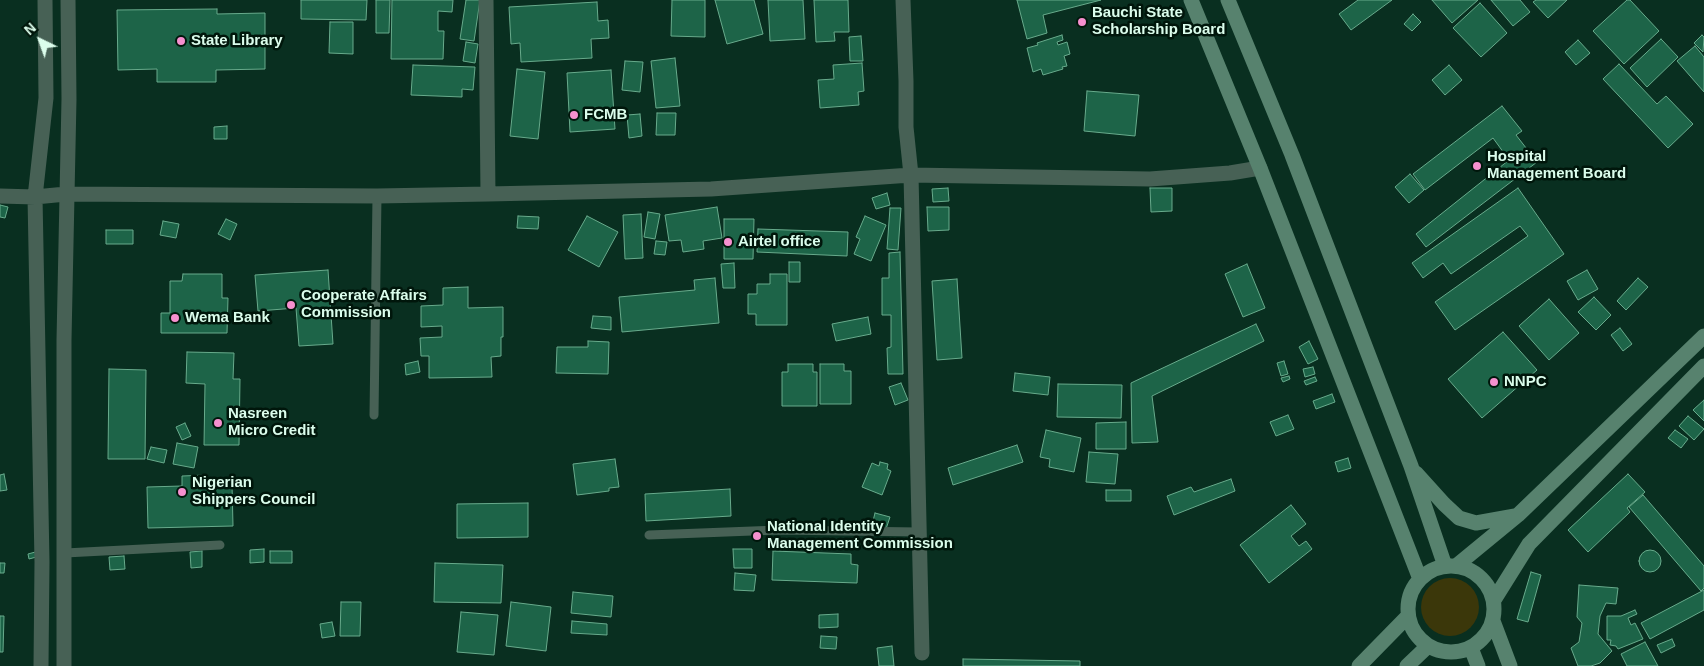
<!DOCTYPE html>
<style>
body{margin:0}
#map{position:relative;width:1704px;height:666px;overflow:hidden;background:#092f20;font-family:Helvetica,sans-serif}
canvas{display:block}
.north{position:absolute;left:15px;top:15px;width:50px;height:50px;-webkit-text-stroke:4px #00160b;paint-order:stroke;rotate:318deg;font-size:14px;font-weight:700;line-height:20px;text-align:center;color:#dbfdec}
.north::after{content:'';display:block;margin:auto;width:18px;height:22px;background:#dbfdec;clip-path:polygon(50% 0,100% 100%,50% 72%,0 100%)}
</style>
<div id="map">
<canvas width="1704" height="666"></canvas>
<div class="north">N</div>
</div>
<script>
const c = document.querySelector('canvas').getContext('2d');
c.lineJoin = 'round';
function paint(path, color) { c.fillStyle = color; c.fill(path, 'evenodd'); }
const toPath = rows => new Path2D(rows.map(r => 'M' + r).join(''));
function strokePath(path, color, width, dash) { c.strokeStyle = color; c.lineWidth = width; c.lineCap = dash ? 'butt' : 'round'; c.setLineDash(dash || []); c.stroke(path); }
function drawText(font, color, halo, rows, align = 'center') {
  c.font = font + ' Helvetica,sans-serif'; c.lineWidth = 5; c.setLineDash([]); c.textBaseline = 'middle'; c.strokeStyle = halo; c.fillStyle = color; for (const [text, x, y, turn = 0] of rows) {
    c.save(); c.translate(x, y); c.rotate((+turn || 0) * Math.PI / 180); c.textAlign = isNaN(turn) ? turn : align; if (halo) c.strokeText(text, 0, 0); c.fillText(text, 0, 0); c.restore();
  }
}
const green = toPath([
 '1421 607a29 29 0 1 1 58 0a29 29 0 1 1-58 0Z'
]);
const building = toPath([
 [301,0,367,0,366,20,301,19,301,0],
 [376,0,390,0,389,33,376,33,376,0],
 [392,0,453,0,452,12,438,11,438,31,444,31,443,59,391,59,392,0],
 [466,0,480,0,474,41,460,39,466,0],
 [672,0,705,0,705,37,671,36,672,0],
 [715,0,754,0,763,34,727,44,715,0],
 [768,0,803,0,805,39,770,41,768,0],
 [814,0,848,0,849,32,834,32,835,41,816,42,814,0],
 [1017,0,1101,0,1043,15,1047,33,1027,39,1017,0],
 [1358,0,1392,0,1351,30,1339,14,1358,0],
 [1432,0,1478,0,1452,23,1432,0],
 [1491,0,1520,0,1530,12,1513,26,1491,0],
 [1536,0,1567,0,1548,18,1533,2,1536,0],
 [1627,0,1630,0,1659,31,1624,64,1593,31,1627,0],
 [597,2,598,21,608,20,609,38,591,39,592,58,521,62,520,43,511,44,509,7,597,2],
 [1480,3,1507,33,1481,57,1453,28,1480,3],
 [217,9,217,14,265,13,265,69,216,70,216,82,157,82,157,69,118,70,117,10,217,9],
 [1413,14,1421,22,1412,31,1404,24,1413,14],
 [330,22,353,22,353,54,329,53,330,22],
 [1062,35,1063,40,1057,42,1058,45,1067,42,1070,54,1064,56,1067,66,1062,67,1063,69,1043,75,1041,69,1033,72,1027,48,1038,45,1037,43,1062,35],
 [1702,35,1704,37,1703,52,1694,43,1702,35],
 [861,36,863,61,850,61,849,37,861,36],
 [1661,39,1678,57,1647,87,1630,68,1661,39],
 [1578,40,1590,53,1576,65,1565,52,1578,40],
 [466,42,478,44,475,63,463,61,466,42],
 [1695,46,1704,57,1704,92,1677,61,1695,46],
 [675,58,680,106,656,108,651,61,675,58],
 [625,61,643,62,640,92,622,90,625,61],
 [862,63,864,91,858,92,859,105,820,108,818,80,834,79,833,65,862,63],
 [1619,64,1657,104,1666,96,1693,124,1668,148,1603,79,1619,64],
 [413,65,475,67,473,90,462,89,462,97,411,95,413,65],
 [1449,65,1462,80,1445,95,1432,80,1449,65],
 [517,69,545,72,538,139,510,136,517,69],
 [611,70,615,129,570,132,567,73,611,70],
 [1087,91,1139,95,1135,136,1084,131,1087,91],
 [1502,106,1522,131,1516,135,1537,162,1426,247,1416,234,1509,160,1493,138,1425,190,1413,174,1502,106],
 [657,113,676,113,675,135,656,135,657,113],
 [640,114,642,136,629,138,627,115,640,114],
 [227,126,227,139,214,139,214,127,227,126],
 [1410,174,1424,190,1409,203,1395,187,1410,174],
 [948,188,949,201,933,202,932,189,948,188],
 [1150,188,1172,188,1172,211,1151,212,1150,188],
 [1518,188,1564,254,1455,330,1435,302,1528,236,1520,226,1451,274,1443,263,1423,278,1412,263,1518,188],
 [887,193,890,205,876,209,872,198,887,193],
 [0,205,8,207,5,218,0,217,0,205],
 [717,207,722,238,703,241,704,249,683,252,681,240,669,241,665,215,717,207],
 [927,207,949,207,949,230,928,231,927,207],
 [890,208,901,208,898,250,887,249,890,208],
 [648,212,660,214,655,239,644,237,648,212],
 [641,214,643,258,625,259,623,215,641,214],
 [518,216,539,217,538,229,517,228,518,216],
 [587,216,618,232,599,267,568,250,587,216],
 [865,216,886,225,871,261,854,254,860,239,856,237,865,216],
 [226,219,237,224,230,240,218,234,226,219],
 [724,219,754,219,753,259,724,259,724,219],
 [163,221,179,224,176,238,160,235,163,221],
 [758,229,848,232,847,256,757,252,758,229],
 [106,230,133,230,133,244,106,244,106,230],
 [656,241,667,242,665,255,654,254,656,241],
 [900,252,903,374,888,374,887,348,891,347,891,315,882,315,882,278,889,278,889,253,900,252],
 [789,262,800,262,800,282,789,282,789,262],
 [734,263,735,288,723,288,721,264,734,263],
 [1247,264,1265,308,1243,317,1225,274,1247,264],
 [328,270,333,344,299,346,296,308,258,311,255,275,328,270],
 [1587,270,1598,289,1578,300,1567,281,1587,270],
 [183,274,222,274,222,298,228,298,227,333,161,333,161,313,170,313,170,281,182,281,183,274],
 [770,274,787,274,787,325,756,325,756,314,748,314,748,294,757,294,757,284,770,284,770,274],
 [715,278,719,323,622,332,619,297,695,290,694,280,715,278],
 [1638,278,1648,287,1626,310,1617,301,1638,278],
 [957,279,962,358,937,360,932,281,957,279],
 [468,287,468,308,503,307,503,337,501,337,501,356,491,357,492,377,429,378,429,356,421,356,420,338,442,337,442,326,421,327,421,306,443,305,443,288,468,287],
 [1594,297,1611,315,1596,330,1578,312,1594,297],
 [1549,299,1579,333,1549,360,1519,326,1549,299],
 [593,316,611,317,611,330,591,328,593,316],
 [868,317,871,334,836,341,832,324,868,317],
 [1256,324,1264,341,1152,396,1158,442,1132,443,1131,383,1256,324],
 [1620,328,1632,344,1623,351,1611,335,1620,328],
 [1503,332,1537,370,1482,418,1448,379,1503,332],
 [588,341,609,342,608,374,556,373,557,347,588,347,588,341],
 [1309,341,1318,359,1308,364,1299,347,1309,341],
 [187,352,234,353,233,379,240,379,239,445,204,445,205,384,186,383,187,352],
 [418,361,420,372,406,375,405,364,418,361],
 [1284,361,1288,374,1281,376,1277,363,1284,361],
 [788,364,813,364,813,372,817,372,817,406,782,406,782,372,788,372,788,364],
 [820,364,844,364,844,371,851,371,851,404,820,404,820,364],
 [1313,367,1315,374,1305,377,1303,369,1313,367],
 [109,369,146,370,145,459,108,459,109,369],
 [1015,373,1050,377,1048,395,1013,391,1015,373],
 [1289,376,1290,379,1283,382,1281,378,1289,376],
 [1315,377,1317,381,1306,385,1304,381,1315,377],
 [901,383,908,400,895,405,889,387,901,383],
 [1058,384,1122,385,1121,418,1057,417,1058,384],
 [1332,394,1335,402,1316,409,1313,401,1332,394],
 [1704,400,1704,421,1693,410,1704,400],
 [1288,415,1294,429,1276,436,1270,422,1288,415],
 [1688,416,1704,429,1694,440,1679,426,1688,416],
 [1126,422,1126,449,1096,449,1096,423,1126,422],
 [185,423,191,436,182,440,176,427,185,423],
 [1046,430,1081,438,1074,472,1049,467,1050,459,1040,457,1046,430],
 [1675,430,1688,439,1681,448,1668,438,1675,430],
 [177,443,198,447,194,468,173,464,177,443],
 [1017,445,1023,462,953,485,948,468,1017,445],
 [151,447,167,450,164,463,147,459,151,447],
 [1089,452,1118,454,1115,484,1086,482,1089,452],
 [1348,458,1351,468,1338,472,1335,462,1348,458],
 [615,459,619,487,609,488,609,491,577,495,573,464,615,459],
 [880,462,888,464,887,469,891,471,882,495,862,487,872,463,879,466,880,462],
 [4,474,7,490,0,491,0,475,4,474],
 [1628,474,1645,492,1627,508,1630,512,1588,552,1568,530,1628,474],
 [207,475,207,485,232,485,233,526,148,528,147,487,182,486,182,476,207,475],
 [1231,479,1235,491,1174,515,1167,496,1191,487,1194,492,1231,479],
 [730,489,731,516,646,521,645,494,730,489],
 [1106,490,1131,490,1131,501,1106,501,1106,490],
 [1643,495,1704,566,1704,588,1701,591,1629,507,1643,495],
 [528,503,528,537,457,538,457,504,528,503],
 [1291,505,1306,524,1291,536,1299,546,1306,541,1312,549,1269,583,1240,545,1291,505],
 [875,513,890,517,886,529,872,525,875,513],
 [264,549,264,562,250,563,250,550,264,549],
 [733,549,752,549,752,568,734,568,733,549],
 '1639 561a11 11 0 1 1 22 0a11 11 0 1 1-22 0Z',
 [39,551,40,556,29,559,28,554,39,551],
 [202,551,202,567,191,568,190,552,202,551],
 [270,551,292,551,292,563,270,563,270,551],
 [773,551,851,554,851,564,858,565,857,583,772,580,773,551],
 [124,556,125,569,110,570,109,557,124,556],
 [0,563,5,563,4,573,0,573,0,563],
 [435,563,503,565,501,603,434,602,435,563],
 [1531,572,1541,575,1528,622,1517,619,1531,572],
 [735,573,756,575,754,591,734,590,735,573],
 [1579,585,1618,588,1616,604,1606,603,1600,616,1598,634,1612,651,1600,663,1591,666,1578,666,1571,648,1579,642,1582,623,1577,617,1579,585],
 [1704,590,1704,610,1650,639,1641,623,1704,590],
 [573,592,613,596,611,617,571,613,573,592],
 [341,602,361,602,360,636,340,636,341,602],
 [511,602,551,607,546,651,506,646,511,602],
 [1635,610,1637,614,1628,618,1631,625,1635,623,1643,639,1618,649,1616,646,1610,645,1611,640,1607,640,1607,616,1621,616,1635,610],
 [461,612,498,615,494,655,457,652,461,612],
 [838,614,838,627,819,628,819,615,838,614],
 [0,616,4,616,3,652,0,652,0,616],
 [572,621,607,624,607,635,571,633,572,621],
 [332,622,335,636,322,638,320,624,332,622],
 [821,636,837,637,836,649,820,648,821,636],
 [1672,639,1675,646,1661,653,1657,645,1672,639],
 [1645,642,1658,666,1627,666,1621,654,1645,642],
 [892,646,894,666,879,666,877,648,892,646],
 [963,659,1080,661,1080,666,963,666,963,659]
]);
const lane = toPath([
 [374,415,377,196],
 [649,535,778,530,919,532],
 [65,553,220,545]
]);
const street = toPath([
 [486,0,488,194],
 [903,0,906,81,906,127,911,175,922,653],
 [0,196,35,197,66,194,377,196,488,194,711,189,911,175,1150,179,1230,173,1260,168],
 [41,666,42,562,35,197,46,98,45,0],
 [64,666,64,340,69,99,68,0]
]);
const secondary = toPath([
 [1191,0,1260,168,1420,579],
 [1228,0,1292,155,1411,466,1445,566],
 [1416,473,1444,504,1459,518,1476,523,1515,516],
 '1408 609a43 43 0 1 1 86 0a43 43 0 1 1-86 0Z',
 [1456,566,1518,515,1704,336],
 [1494,600,1529,544,1704,366],
 [1493,621,1510,666],
 [1471,648,1478,666],
 [1359,666,1408,616],
 [1407,666,1428,646]
]);
const markers = [
 [1082,22,5,"#f690cf"],
 [181,41,5,"#f690cf"],
 [574,115,5,"#f690cf"],
 [1477,166,5,"#f690cf"],
 [728,242,5,"#f690cf"],
 [291,305,5,"#f690cf"],
 [175,318,5,"#f690cf"],
 [1494,382,5,"#f690cf"],
 [218,423,5,"#f690cf"],
 [182,492,5,"#f690cf"],
 [757,536,5,"#f690cf"]
];
const poiNames = [
 ["Bauchi State",1092,13],
 ["Scholarship Board",1092,30],
 ["State Library",191,41],
 ["FCMB",584,115],
 ["Hospital",1487,157],
 ["Management Board",1487,174],
 ["Airtel office",738,242],
 ["Cooperate Affairs",301,296],
 ["Commission",301,313],
 ["Wema Bank",185,318],
 ["NNPC",1504,382],
 ["Nasreen",228,414],
 ["Micro Credit",228,431],
 ["Nigerian",192,483],
 ["Shippers Council",192,500],
 ["National Identity",767,527],
 ["Management Commission",767,544]
];
paint(green, '#3b370a');
paint(building, '#1d6448');
strokePath(building, '#68ab8c', 1);
strokePath(lane, '#476155', 9);
strokePath(street, '#476155', 15);
strokePath(secondary, '#57826e', 15);
for (const [x, y, r, color] of markers) { const dot = new Path2D(); dot.arc(x, y, r, 0, 2 * Math.PI); c.fillStyle = color; c.fill(dot); strokePath(dot, '#00160b', 2); }
drawText('bold 15px', '#dbfdec', '#00160b', poiNames, 'left');
</script>
